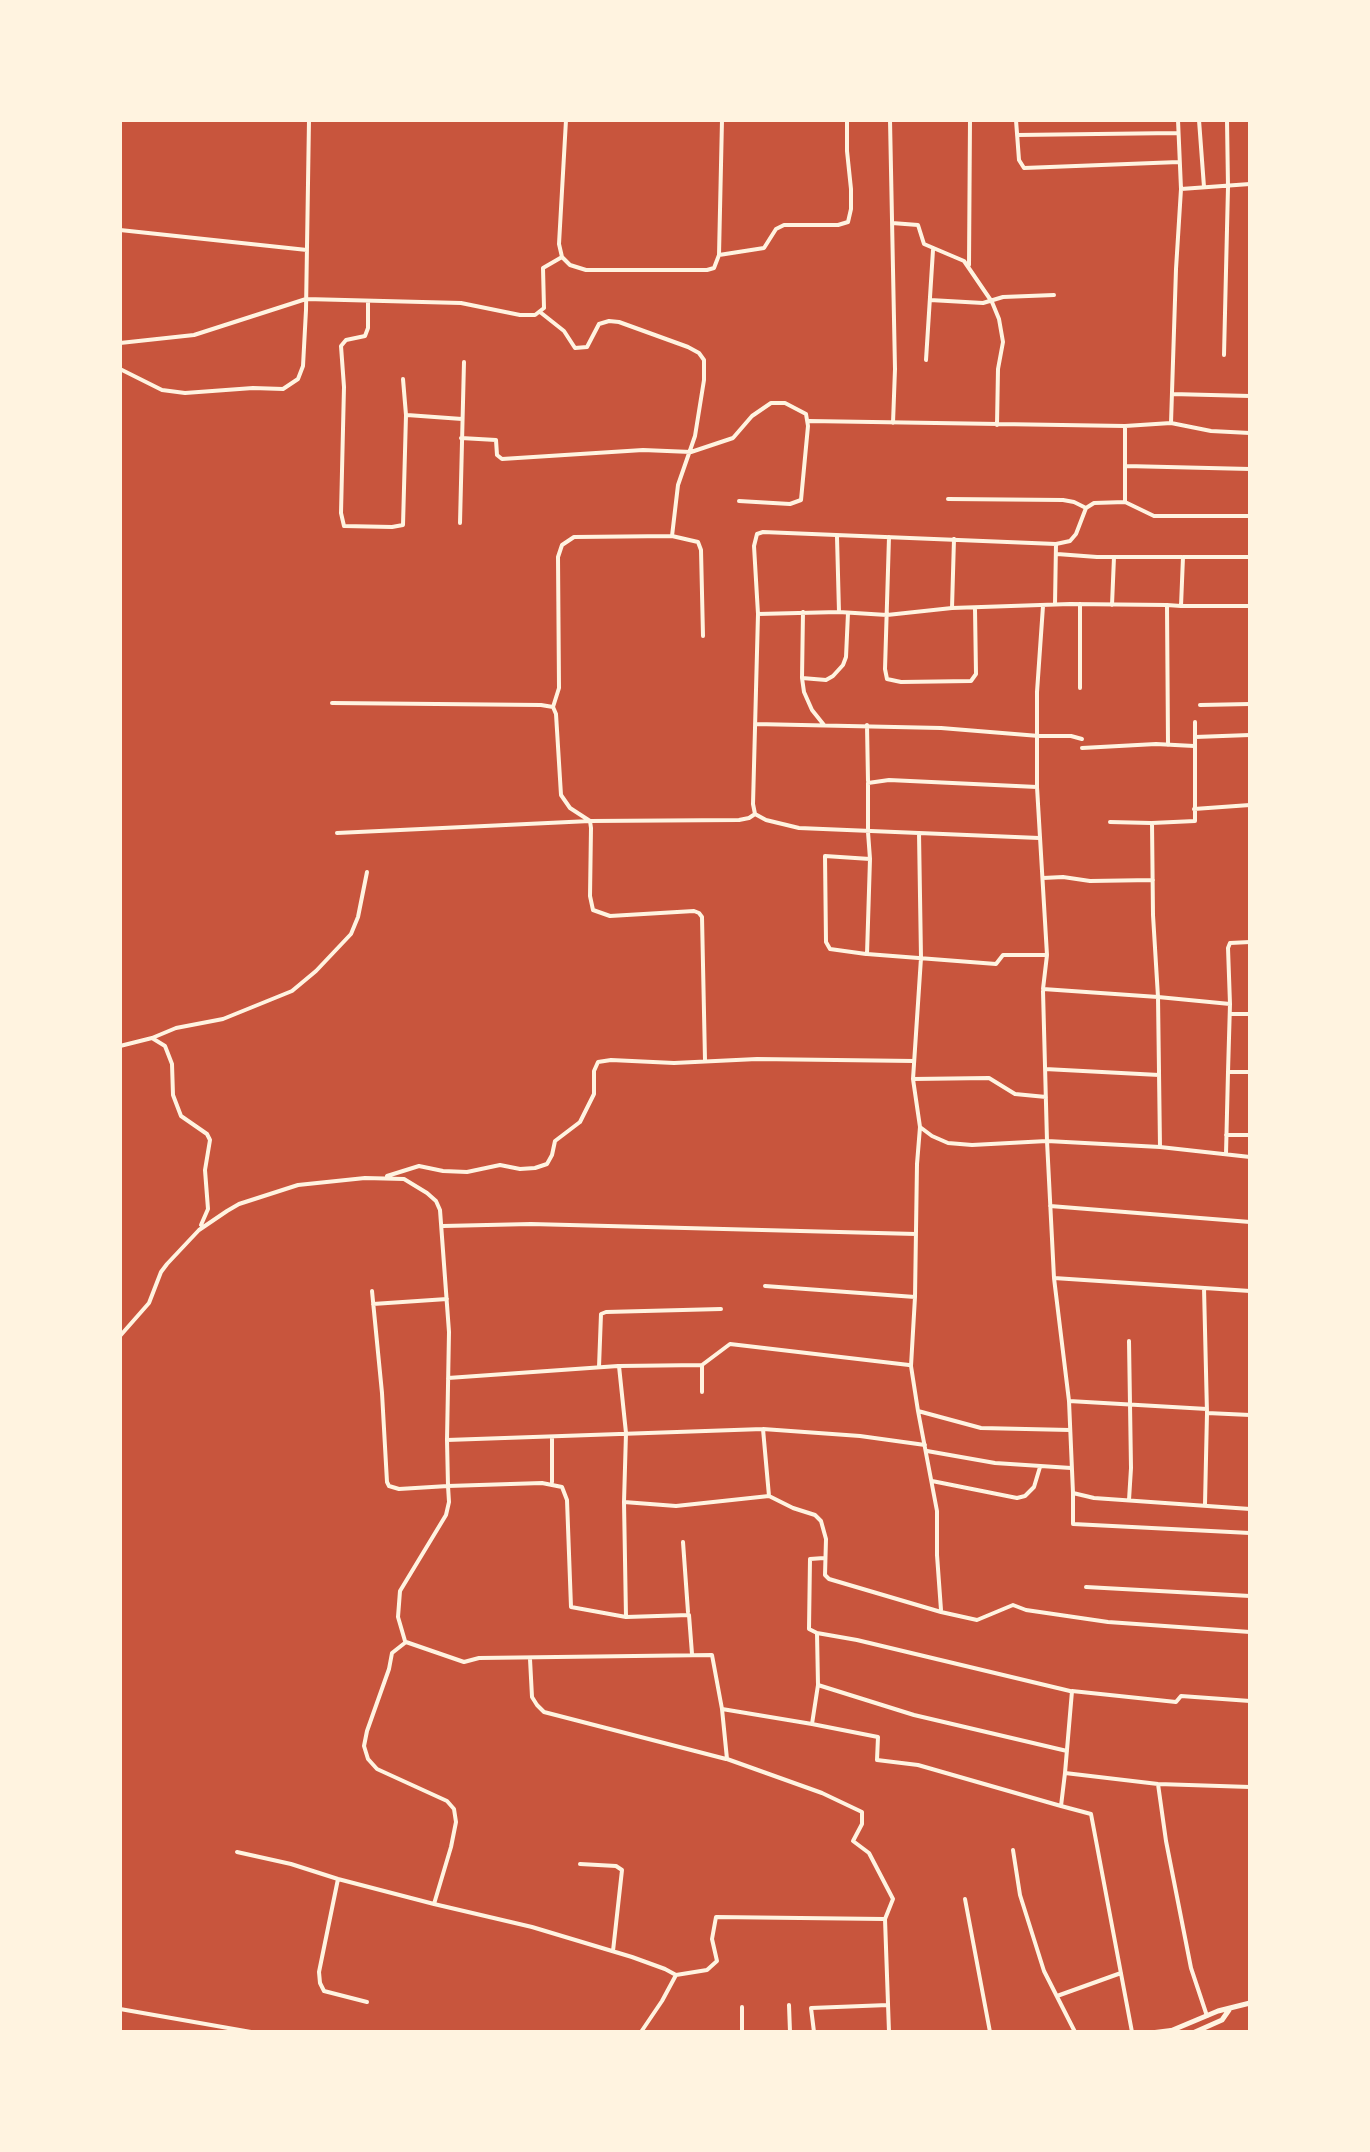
<!DOCTYPE html>
<style>
body{margin:0}
#map{position:relative;width:1370px;height:2152px;overflow:hidden;background:#c8553d;font-family:Overpass,sans-serif}
canvas{display:block}
.frame{position:absolute;inset:0;border:122px solid #fff3e0;pointer-events:none}
</style>
<div id="map">
<canvas width="1370" height="2152"></canvas>
<div class="frame"></div>
</div>
<script>
const c = document.querySelector('canvas').getContext('2d');
c.lineJoin = 'round';
const toPath = rows => new Path2D(rows.map(r => 'M' + r).join(''));
function strokePath(path, color, width, dash) { c.strokeStyle = color; c.lineWidth = width; c.lineCap = dash ? 'butt' : 'round'; c.setLineDash(dash || []); c.stroke(path); }
const minor = toPath([
 [566,120,559,244,562,257,570,265,586,270,707,270,714,268,719,255,722,120],
 [890,120,895,369,893,423],
 [1016,120,1019,160,1024,168,1179,162],
 [1199,120,1204,187],
 [1250,120,1250,128],
 [1017,135,1177,133],
 [1181,189,1250,184],
 [892,223,918,225,924,244,964,261,992,302,999,319,1003,342,998,369,997,425],
 [120,230,307,250],
 [719,255,764,248,776,229,784,225,838,225,848,222,851,209,851,189,847,151,847,120],
 [969,265,970,120],
 [930,300,983,303,1003,297,1054,295],
 [368,302,368,328,365,336,346,340,341,346,344,387,341,513,344,526,392,527,403,525,406,415,403,379],
 [540,312,564,331,575,348,587,347,599,324,609,321,619,322,688,347,699,353,704,360,704,380,695,436,678,485,672,536],
 [120,343,194,335,306,299,461,303,520,315,535,315,544,308,543,268,562,257],
 [1224,355,1228,187,1227,120],
 [926,360,933,250],
 [120,369,162,390,185,393,253,388,283,389,298,379,303,366,306,310,309,120],
 [1172,394,1250,396],
 [407,415,462,419],
 [809,421,1125,426],
 [1171,423,1211,431,1250,433],
 [461,438,496,440,497,455,502,459,643,450,691,452,733,438,752,416,771,403,785,403,806,414,808,426,801,500,790,504,739,501],
 [1126,466,1250,469],
 [948,499,1063,500,1074,502,1086,508],
 [1125,502,1154,516,1250,516],
 [460,523,464,362],
 [837,537,839,612],
 [889,537,885,669,887,679,901,682,971,681,976,674,975,609],
 [1057,554,1097,557,1182,557],
 [1055,604,1056,544],
 [1080,604,1080,688],
 [1112,605,1114,557],
 [1043,606,1037,692,1037,787,1047,955,1043,989,1158,997,1153,915,1152,823,1195,821,1195,722],
 [1181,606,1250,606],
 [952,608,954,539],
 [803,612,802,678,804,692,812,710,824,725],
 [758,614,754,546,757,534,763,532,1056,544,1070,541,1076,534,1086,508,1094,503,1125,502,1125,426,1171,423,1176,269,1181,189,1178,120],
 [802,678,826,680,833,676,843,665,846,657,848,613],
 [332,703,541,705,553,707,556,714,561,795,570,808,590,821,591,828,590,896,593,910,610,916,694,911,699,913,702,917,705,1060],
 [1200,705,1250,704],
 [553,707,559,688,558,557,562,545,574,537,672,536,698,542,701,550,703,636],
 [755,724,941,728,1039,736,1071,736,1082,739],
 [867,725,868,781],
 [1195,737,1250,735],
 [1168,745,1167,605,1181,606,1183,557,1250,557],
 [1082,748,1156,744,1194,746],
 [1037,787,889,780,868,783,868,832,870,859,867,954,996,964,1003,955,1047,955],
 [1194,809,1250,805],
 [1110,822,1151,823],
 [337,833,590,821,739,820,749,818,755,814],
 [919,833,921,958,913,1079,920,1127,932,1136,948,1143,972,1145,1047,1141,1043,991],
 [1039,838,799,828,766,820,755,814,753,804,758,614,839,612,887,615,952,608,1070,604,1167,605],
 [1043,878,1063,877,1090,881,1153,880],
 [1250,942,1230,943,1228,948,1230,1004,1228,1072,1250,1072],
 [866,954,830,949,826,942,825,856,870,859],
 [1230,1014,1250,1014],
 [152,1038,176,1028,223,1019,292,991,316,971,351,934,358,917,367,872],
 [120,1046,152,1038,165,1046,172,1064,173,1095,181,1116,207,1134,210,1140,205,1170,208,1209,201,1225],
 [1045,1069,1159,1075],
 [913,1079,989,1078,1015,1094,1046,1097],
 [1226,1135,1250,1135],
 [1160,1147,1158,997,1230,1004],
 [1226,1154,1228,1072],
 [1250,1157,1160,1147,1047,1141,1054,1278,1250,1291],
 [387,1176,419,1166,443,1171,467,1172,500,1165,520,1169,535,1168,547,1164,552,1155,555,1141,580,1122,594,1094,594,1071,598,1062,611,1060,674,1063,757,1059,914,1061],
 [1050,1206,1250,1222],
 [443,1226,531,1224,916,1234],
 [1054,1278,1069,1401],
 [765,1286,915,1297],
 [1204,1288,1207,1413,1250,1415],
 [372,1291,382,1393,387,1482,389,1486,399,1489,448,1486,449,1502,446,1515,400,1591,398,1617,405,1641],
 [373,1304,447,1299],
 [120,1336,149,1303,161,1272,167,1264,199,1230,227,1211,239,1204,298,1185,365,1178,404,1179,427,1193,436,1201,440,1210,449,1332,447,1440],
 [1129,1341,1131,1468,1129,1500],
 [702,1365,730,1344,909,1365],
 [599,1367,601,1314,606,1312,721,1309],
 [448,1378,618,1366],
 [1207,1409,1069,1401,1073,1493,1094,1498,1250,1509],
 [918,1411,911,1366,915,1297,917,1164,920,1127],
 [552,1437,552,1482],
 [927,1451,995,1463,1071,1468],
 [932,1481,1017,1498,1025,1496,1034,1487,1040,1467],
 [1073,1491,1073,1524,1250,1533],
 [769,1496,793,1508,815,1515,821,1521,826,1539,825,1575,829,1579,941,1612,977,1620,1013,1605,1026,1610,1108,1622,1250,1632],
 [624,1502,676,1506,769,1496,763,1429,860,1436,925,1445],
 [1205,1504,1207,1413],
 [683,1542,688,1612],
 [1086,1587,1250,1596],
 [941,1610,937,1555,937,1511,918,1411,981,1428,1070,1430],
 [626,1617,571,1607,567,1500,562,1487,542,1483,448,1486,447,1440,763,1429],
 [817,1633,857,1640,1070,1691],
 [692,1654,689,1615,626,1617,624,1502,626,1433,619,1366,702,1365,702,1392],
 [530,1659,532,1697,537,1705,544,1712,726,1759],
 [818,1685,817,1633,809,1629,810,1559,824,1558],
 [1250,1701,1181,1696,1176,1702,1072,1691,1065,1773,1158,1784,1250,1787],
 [812,1724,722,1709,727,1759,822,1793,862,1812,862,1824,853,1841,869,1853,893,1899,885,1919,889,2032],
 [1065,1773,1061,1806,1091,1814,1132,2032],
 [1158,1784,1166,1841,1191,1968,1207,2016],
 [1061,1806,918,1765,877,1760,878,1737,812,1724,818,1685,914,1715,1067,1751],
 [1013,1850,1020,1895,1044,1971,1075,2032],
 [237,1852,291,1864,338,1879,434,1904],
 [580,1864,616,1866,622,1870,613,1951],
 [338,1879,319,1972,320,1983,324,1991,367,2002],
 [965,1899,990,2032],
 [676,1975,665,1969,632,1957,532,1927,434,1904,451,1847,456,1822,454,1809,447,1801,377,1769,368,1759,364,1746,367,1731,389,1669,392,1653,406,1642,464,1662,479,1658,712,1655,722,1709],
 [1057,1996,1121,1973],
 [789,2005,790,2032],
 [120,2009,251,2032],
 [641,2032,662,2001,676,1975,707,1970,717,1961,712,1939,716,1917,884,1919],
 [742,2032,742,2007],
 [814,2032,811,2008,888,2005],
 [1155,2032,1171,2030]
]);
const tertiary = toPath([
 [1168,2032,1218,2011,1250,2003],
 [1195,2032,1222,2020,1229,2010]
]);
strokePath(minor, '#fff3e0', 4);
strokePath(tertiary, '#fff3e0', 5);
</script>
